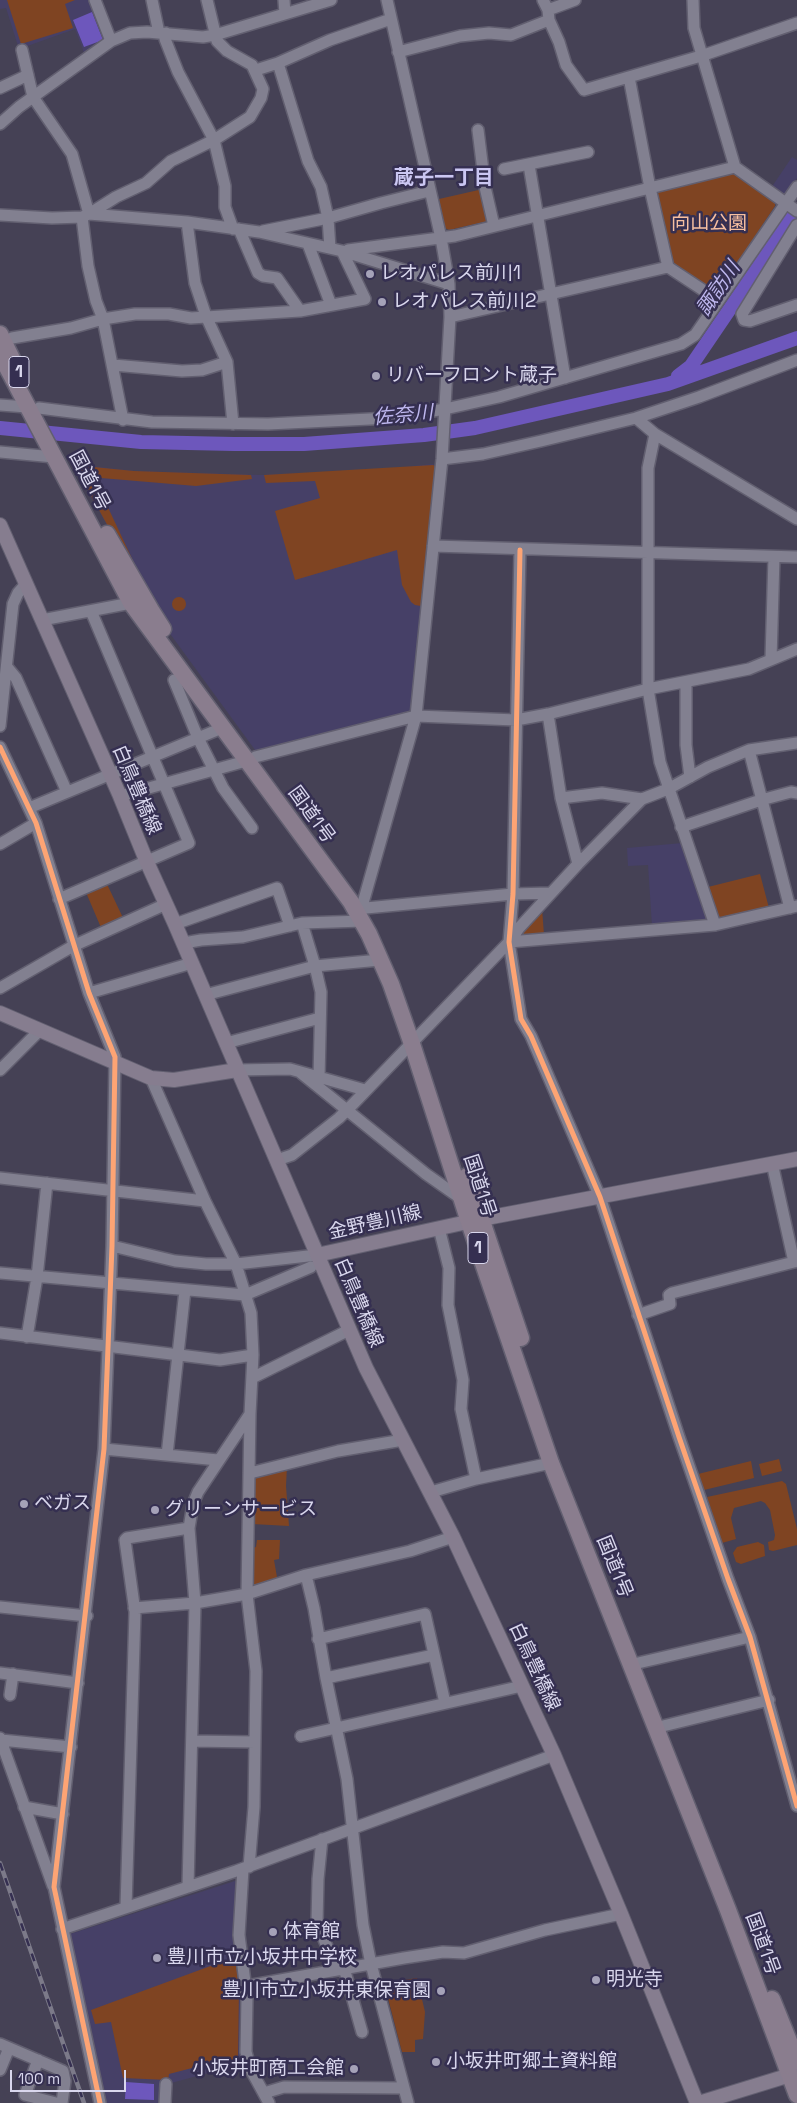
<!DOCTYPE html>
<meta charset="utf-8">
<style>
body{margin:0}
#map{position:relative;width:797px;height:2103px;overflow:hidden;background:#454155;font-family:"Space Grotesk",sans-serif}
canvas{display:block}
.scale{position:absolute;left:10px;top:2070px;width:116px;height:22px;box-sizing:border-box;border:2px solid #d9d7ed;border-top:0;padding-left:6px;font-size:15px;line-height:18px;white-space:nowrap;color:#d9d7ed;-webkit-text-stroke:4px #352f51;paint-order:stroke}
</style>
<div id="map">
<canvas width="797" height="2103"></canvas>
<div class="scale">100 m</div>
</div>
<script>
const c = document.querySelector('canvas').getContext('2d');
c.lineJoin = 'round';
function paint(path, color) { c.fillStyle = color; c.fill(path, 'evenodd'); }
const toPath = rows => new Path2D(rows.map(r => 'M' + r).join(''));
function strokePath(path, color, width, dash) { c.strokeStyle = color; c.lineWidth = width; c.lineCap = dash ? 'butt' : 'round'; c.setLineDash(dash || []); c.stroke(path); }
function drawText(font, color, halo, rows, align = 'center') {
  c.font = font + ' "Space Grotesk","Noto Sans JP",sans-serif'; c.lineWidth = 5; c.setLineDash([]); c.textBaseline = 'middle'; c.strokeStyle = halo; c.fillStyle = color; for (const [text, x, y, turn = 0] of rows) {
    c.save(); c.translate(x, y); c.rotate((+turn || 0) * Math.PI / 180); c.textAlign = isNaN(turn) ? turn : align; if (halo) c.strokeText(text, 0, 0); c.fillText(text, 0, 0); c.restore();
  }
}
const built = toPath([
 [0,0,93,0,110,42,86,58,75,29,19,49,6,8,0,9],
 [792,157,797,160,797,178,786,194,781,195,771,188],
 [73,464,134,471,261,475,373,470,433,464,435,466,411,715,258,754,160,620],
 [682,843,708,919,707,922,652,926,648,865,628,866,627,848],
 [238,1880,234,1941,243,1979,241,2064,164,2085,162,2103,105,2103,70,1934]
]);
const green = toPath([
 [7,0,75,0,65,4,73,28,21,44],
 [734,172,775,202,775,206,717,293,672,265,656,192],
 [483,189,488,221,449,230,445,228,439,199],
 [74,465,134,471,251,475,252,479,196,486,101,478,97,479,96,482,152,601,150,602],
 [433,465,435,466,421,606,415,605,411,602,402,585,397,550,295,580,275,511,320,498,315,481,266,483,264,475],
 '172 604a7 7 0 1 1 14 0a7 7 0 1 1-14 0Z',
 [760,874,769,908,722,919,718,917,708,887],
 [106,882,124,920,102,930,85,890],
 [542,908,544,935,519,937],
 [779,1459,782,1471,762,1476,759,1464],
 [751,1461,754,1478,704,1490,698,1474],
 [287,1466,286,1486,289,1526,252,1524,253,1477],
 [782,1481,786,1484,797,1529,797,1545,773,1551,769,1550,768,1542,774,1540,775,1535,770,1510,765,1503,761,1501,734,1508,731,1518,736,1539,722,1543,707,1497],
 [257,1540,280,1540,279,1559,274,1560,278,1583,252,1589,251,1548,256,1547],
 [758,1542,764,1545,765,1556,741,1564,736,1562,733,1553,737,1547],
 [235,1957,239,1987,238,2061,221,2065,219,2061,169,2074,168,2080,123,2078,111,2022,95,2024,91,2010],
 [417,1978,425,2012,423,2039,415,2040,415,2052,402,2052,384,1983]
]);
const water = toPath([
 [92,12,103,40,84,47,73,20],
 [126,2082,154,2084,154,2100,125,2099]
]);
const river = toPath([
 [678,376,691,366,797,210],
 [0,428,141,442,234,444,304,444,424,435,475,428,668,384,797,338]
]);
const minor = toPath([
 [95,0,111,41],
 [152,0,159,33],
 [284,0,285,14],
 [543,0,548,10,549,20,559,42,566,65,584,90,701,56,797,23],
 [693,0,694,28,735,167,797,211],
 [548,10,575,0],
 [166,33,165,39,178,72,214,140,225,186,225,207,233,229],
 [22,50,33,97,72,154,89,214,116,197,146,183,171,161,214,140,250,117,261,98,263,89,252,65,227,51,217,41,207,0],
 [398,52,460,36,489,33,511,35,549,20],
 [278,63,330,40,391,19],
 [256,70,278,63,308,161,321,187,328,218,330,248],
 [629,77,650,188,668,267,718,300],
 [0,88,28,75],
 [0,124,19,107,111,41,130,33,147,32,203,37,215,35,331,0],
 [478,130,485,187,494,226],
 [529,165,565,378],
 [504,169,588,152],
 [0,215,52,218,82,217,89,214,187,222,259,232,342,251,449,284],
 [82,217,88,266,96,301,103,319,123,420],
 [187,222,195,283,206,316,227,362,233,424],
 [797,225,742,314,744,320,750,321,797,305],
 [239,229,258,273,263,276,277,278,300,311],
 [263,231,328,218,381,203,429,191],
 [308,244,331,305],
 [348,250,455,236,735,167],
 [450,317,668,267],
 [12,338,71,328,103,319,135,314,169,314,191,318,252,314,300,311,365,299,342,251],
 [113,365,182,371,202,370,227,362],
 [0,405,27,407],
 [39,408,152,422,268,424,390,418,445,409,499,397,681,344,695,335,797,187],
 [636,418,655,434,797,519],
 [655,434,648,468,648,689,660,762,715,925],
 [0,452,54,457],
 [442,459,483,454,541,441,636,418,699,397,797,360],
 [433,546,797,557],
 [520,550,513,894,509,942,521,1019,531,1036,600,1197,679,1437,728,1579,750,1637,797,1806],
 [42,620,131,603],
 [771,659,774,557],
 [7,667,16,678,67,792],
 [174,680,198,738,223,788,252,828],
 [686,682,686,745,690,777],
 [548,714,561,798,578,864],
 [0,726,13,604,18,593,26,584],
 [0,747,36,823,89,993,115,1057,112,1246,104,1449,54,1887,100,2103],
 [749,750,790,908],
 [255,757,416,716,516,720,548,714,648,689,749,669,797,649],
 [120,796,246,761],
 [561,798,602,793,642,799],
 [29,808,222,728],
 [681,827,761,800,791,792,797,793],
 [0,844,36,823],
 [59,899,189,843,91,611],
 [363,903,416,716,442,459,450,317,449,284,441,238,387,0],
 [366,908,513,894,550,893],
 [302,923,315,966,321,992,319,1078],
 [175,924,277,888,290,926],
 [509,942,715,925,797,906],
 [184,943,201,940,243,937,302,923,363,921],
 [0,988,73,946,166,904],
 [89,993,192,963],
 [205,995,315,966,380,960],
 [226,1043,320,1018],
 [0,1070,39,1031],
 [237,1070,290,1069,365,1090],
 [301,1073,426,1174,463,1200],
 [151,1078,205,1201,236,1264,251,1313,253,1355,250,1414,247,1594,256,1671,254,1807,249,1867],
 [277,1160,292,1155,339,1118,354,1103,509,942,519,928,578,864,642,799,668,789,708,767,749,750,797,743],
 [772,1163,794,1262,797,1261],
 [0,1178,205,1201],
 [439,1228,449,1268,448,1305,463,1380,461,1409,476,1479],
 [112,1246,175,1261,206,1264,236,1264,317,1255],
 [0,1273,245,1295,311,1267],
 [638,1315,670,1304,669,1295,672,1293,794,1262],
 [0,1333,220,1360,253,1355],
 [27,1337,37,1277,47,1183],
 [252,1378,349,1330],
 [104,1449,218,1460],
 [167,1455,185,1290],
 [250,1473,338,1451,403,1440],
 [431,1492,476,1479,551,1463],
 [306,1575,314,1608,326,1678,347,1779,363,1925,371,1964,408,2103],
 [0,1607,87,1616],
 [134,1608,195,1603,247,1594,306,1575,410,1551,453,1537],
 [318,1639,425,1614,445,1703],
 [638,1663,750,1637],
 [0,1673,78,1683],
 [326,1678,434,1655],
 [10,1695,13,1674],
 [663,1726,769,1700],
 [301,1736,522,1686],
 [0,1738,53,1886],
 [1,1740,71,1747],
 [192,1741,255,1742],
 [24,1807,63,1814],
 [322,1839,318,1879,317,1923,337,1970],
 [243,1869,239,1935,247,1998,246,2052,251,2070,269,2103],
 [188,1887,195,1603,189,1528,193,1504,198,1492,250,1414],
 [126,1907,135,1612,125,1540,127,1538,189,1528],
 [62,1929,236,1871,554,1755],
 [344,1968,362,2032],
 [247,1986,404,1958,443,1952,464,1953,545,1930,621,1914],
 [0,2044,63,2071,65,2081,62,2103],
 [38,2060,25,2095,56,2103],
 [0,2070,9,2048],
 [264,2093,284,2087,404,2088],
 [165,2103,166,2084]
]);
const major = toPath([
 [0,525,120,796,146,860,175,924,366,1368,453,1537,554,1755,621,1914,697,2103],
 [0,1013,151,1078,174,1080,237,1070],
 [317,1255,481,1219,797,1159],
 [699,2103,797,2073]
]);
const highway = toPath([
 [0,334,14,363],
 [0,354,131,603,351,902,369,934,391,984,412,1044,469,1222,551,1463,728,1910,797,2095],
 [107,534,151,610,163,629],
 [467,1176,521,1338],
 [772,1999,797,2061]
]);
const rail = toPath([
 [0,1863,84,2103]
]);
const cycleway = toPath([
 [520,550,513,894,509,942,521,1019,531,1036,600,1197,679,1437,728,1579,750,1637,797,1806],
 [0,747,36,823,89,993,115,1057,112,1246,104,1449,54,1887,100,2103]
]);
const markers = [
 [370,274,5,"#a5a2b8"],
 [382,302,5,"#a5a2b8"],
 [376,376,5,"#a5a2b8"],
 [24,1504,5,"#a5a2b8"],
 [155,1510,5,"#a5a2b8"],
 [273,1932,5,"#a5a2b8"],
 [157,1958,5,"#a5a2b8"],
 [596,1980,5,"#a5a2b8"],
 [441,1991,5,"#a5a2b8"],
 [436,2062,5,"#a5a2b8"],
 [354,2069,5,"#a5a2b8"]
];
const shields = [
 [19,372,20],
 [478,1248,20]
];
const shieldNames = [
 ["1",19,372],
 ["1",478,1248]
];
const parkNames = [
 ["向山公園",709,224]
];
const poiNames = [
 ["レオパレス前川1",380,274],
 ["レオパレス前川2",392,302],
 ["リバーフロント蔵子",386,376],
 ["ベガス",34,1504],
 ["グリーンサービス",165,1510],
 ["体育館",283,1932],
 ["豊川市立小坂井中学校",167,1958],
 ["明光寺",606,1980],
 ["豊川市立小坂井東保育園",431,1991,"right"],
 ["小坂井町郷土資料館",446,2062],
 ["小坂井町商工会館",344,2069,"right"]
];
const streetNames = [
 ["国道1号",89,481,62],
 ["白鳥豊橋線",136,790,67],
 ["国道1号",311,815,54],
 ["国道1号",479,1186,72],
 ["金野豊川線",375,1223,-13],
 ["白鳥豊橋線",358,1303,67],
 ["国道1号",614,1567,68],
 ["白鳥豊橋線",534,1667,65],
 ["国道1号",762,1944,70]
];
const neighbourhoodNames = [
 ["蔵子一丁目",444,179]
];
const waterNames = [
 ["諏訪川",719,289,-56],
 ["佐奈川",403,416,-5]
];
paint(built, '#464067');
paint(green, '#7f4422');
paint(water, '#6d57bc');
strokePath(river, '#6d57bc', 14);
strokePath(minor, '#625f70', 14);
strokePath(major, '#625f70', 16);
strokePath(highway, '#625f70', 19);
strokePath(minor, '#828090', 11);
strokePath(major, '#867d8f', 14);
strokePath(highway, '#8a7d8e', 16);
strokePath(rail, '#7c7a89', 4.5);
strokePath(rail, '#352f51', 2.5, [8]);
strokePath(cycleway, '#fda474', 5);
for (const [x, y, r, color] of markers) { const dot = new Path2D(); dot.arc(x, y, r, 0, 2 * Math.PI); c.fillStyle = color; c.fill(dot); strokePath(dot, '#352f51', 2); }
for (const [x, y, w] of shields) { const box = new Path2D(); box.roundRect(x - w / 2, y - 15.5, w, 31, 4); c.fillStyle = '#352f51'; c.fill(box); strokePath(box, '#d9d7ed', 1); }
drawText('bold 18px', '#d9d7ed', null, shieldNames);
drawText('19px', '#f7bfa0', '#352f51', parkNames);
drawText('19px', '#d9d7ed', '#352f51', poiNames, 'left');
drawText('19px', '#d9d7ed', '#352f51', streetNames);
drawText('bold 20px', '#cbc7f2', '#352f51', neighbourhoodNames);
drawText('italic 20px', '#beb7ee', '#352f51', waterNames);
</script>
